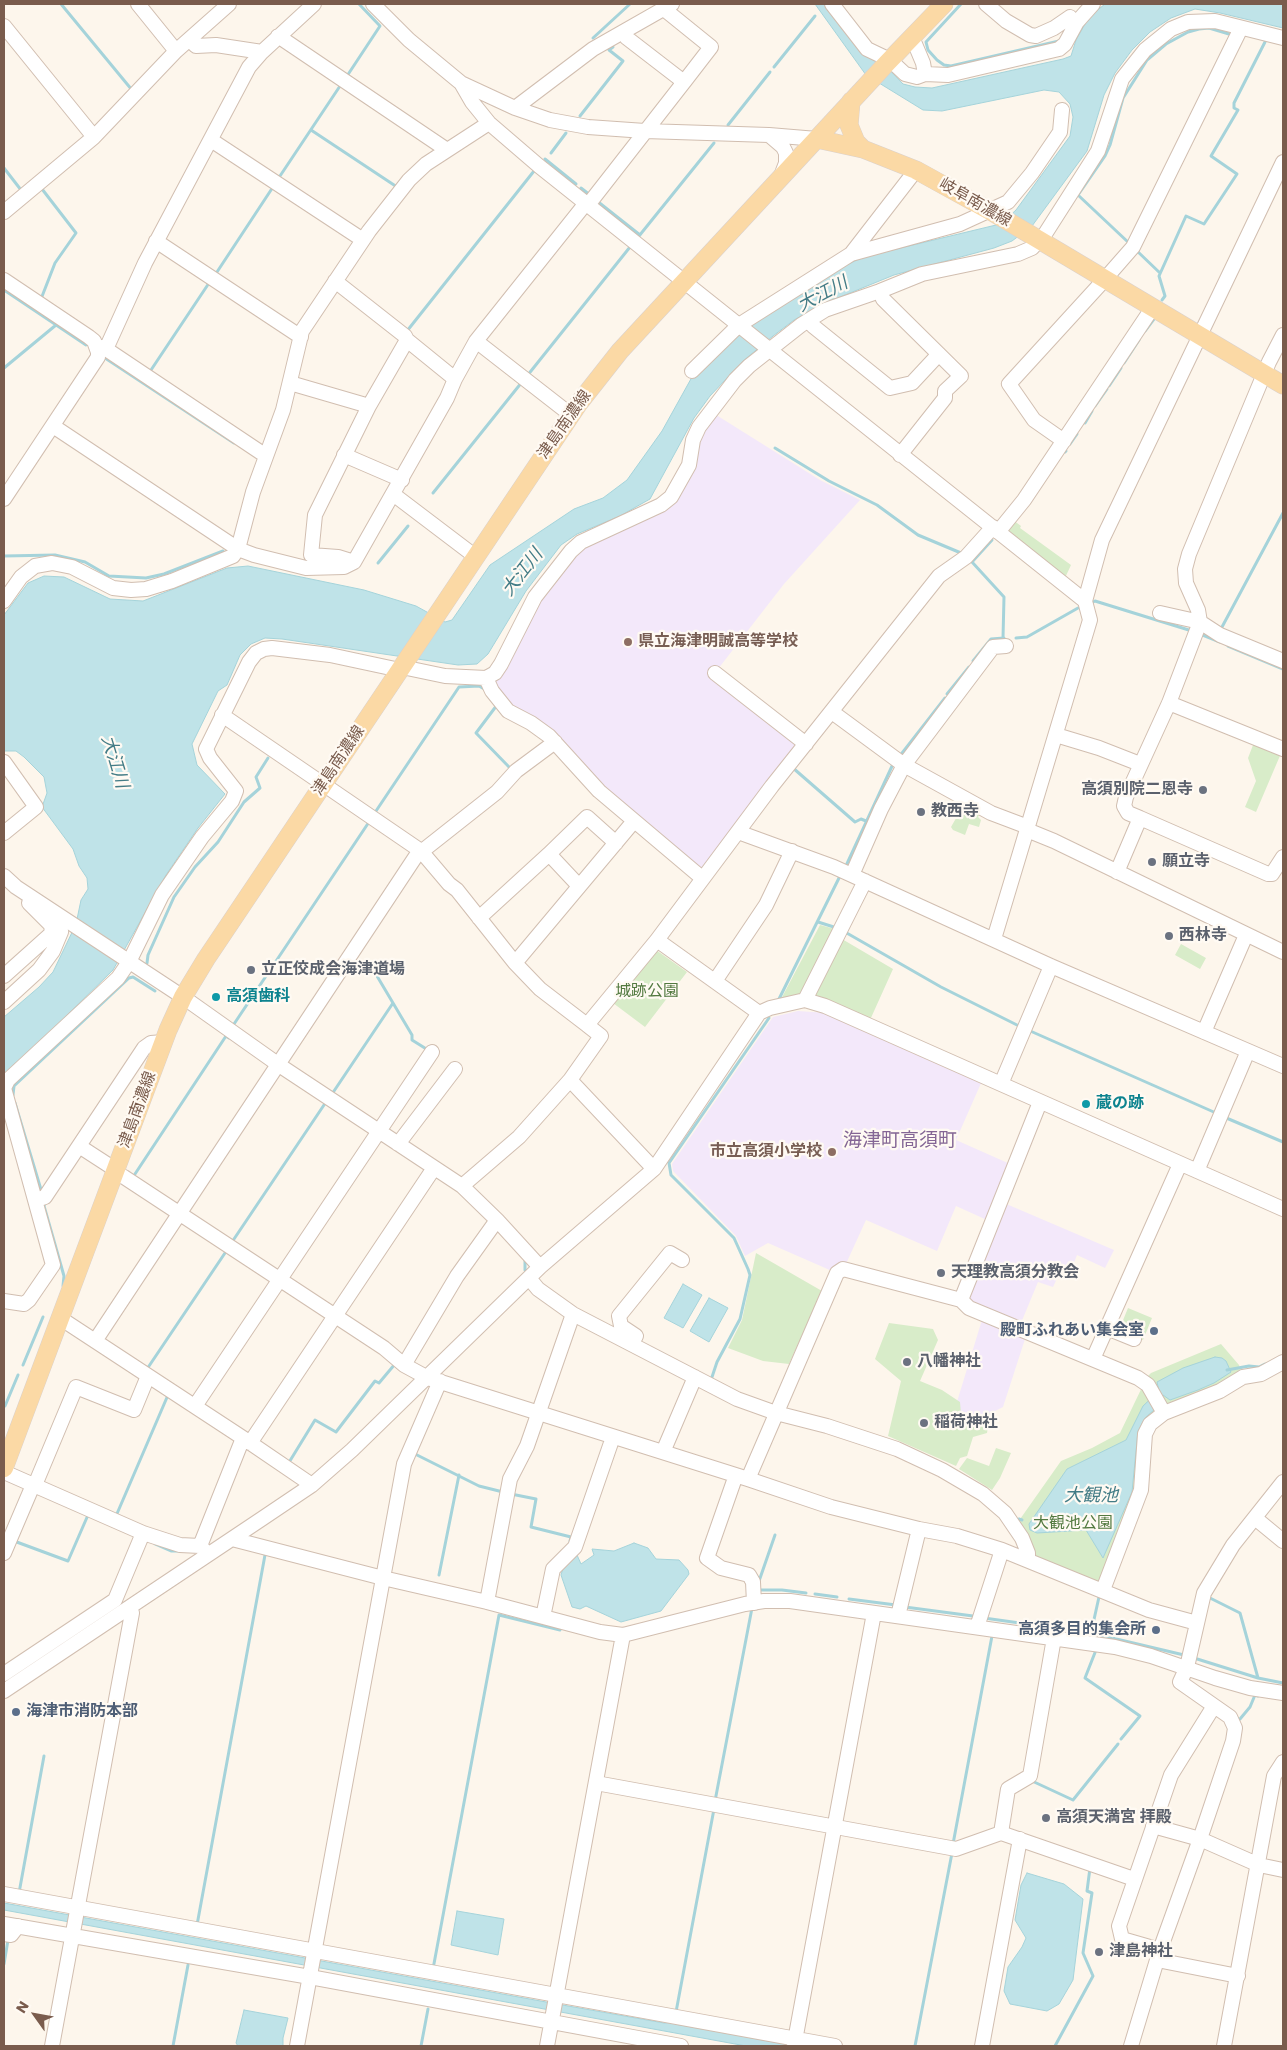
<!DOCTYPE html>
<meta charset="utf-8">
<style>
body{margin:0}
#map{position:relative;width:1287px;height:2050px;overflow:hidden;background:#fdf6ec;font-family:Poppins,sans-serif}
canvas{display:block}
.frame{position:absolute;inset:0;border:5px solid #7a5c4d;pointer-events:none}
.north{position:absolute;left:10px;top:1990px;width:50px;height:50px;-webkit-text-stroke:4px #fffaf3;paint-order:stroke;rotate:302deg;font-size:14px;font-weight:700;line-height:20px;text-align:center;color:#7a5c4d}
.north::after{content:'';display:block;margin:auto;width:18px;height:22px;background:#7a5c4d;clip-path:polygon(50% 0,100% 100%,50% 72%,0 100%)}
</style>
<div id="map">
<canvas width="1287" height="2050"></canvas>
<div class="frame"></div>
<div class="north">N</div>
</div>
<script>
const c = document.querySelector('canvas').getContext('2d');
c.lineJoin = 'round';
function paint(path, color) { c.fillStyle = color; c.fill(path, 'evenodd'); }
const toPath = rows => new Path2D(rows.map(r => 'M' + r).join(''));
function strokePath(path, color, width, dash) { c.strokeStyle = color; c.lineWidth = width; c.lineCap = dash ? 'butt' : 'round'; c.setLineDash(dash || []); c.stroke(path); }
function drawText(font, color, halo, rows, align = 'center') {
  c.font = font + ' Poppins,"Noto Sans JP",sans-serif'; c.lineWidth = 4.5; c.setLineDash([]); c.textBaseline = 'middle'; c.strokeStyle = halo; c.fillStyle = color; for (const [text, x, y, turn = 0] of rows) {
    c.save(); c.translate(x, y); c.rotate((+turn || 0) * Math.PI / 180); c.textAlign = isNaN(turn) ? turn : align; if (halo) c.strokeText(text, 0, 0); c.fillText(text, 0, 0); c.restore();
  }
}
const education = toPath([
 [713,413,820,480,860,500,784,584,711,678,797,743,702,867,697,868,510,710,494,683,538,600,582,546,656,510,693,453],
 [798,1011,827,1013,982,1081,956,1140,1010,1164,987,1220,956,1206,937,1251,866,1220,845,1266,838,1265,833,1267,832,1271,768,1243,745,1256,736,1236,673,1171,672,1164,773,1017],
 [1004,1203,1114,1250,1105,1268,1077,1255,1069,1275,1060,1272,1053,1287,1038,1282,1021,1323,1025,1339,1003,1407,979,1419,961,1414,956,1405,985,1310,966,1301]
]);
const green = toPath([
 [1013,520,1021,526,1020,528,1071,565,1065,578,1006,529],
 [1255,740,1282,751,1256,812,1245,807,1256,781,1248,758],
 [967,804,981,811,978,817,981,820,979,827,969,824,965,835,953,830,951,827,963,806],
 [820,925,835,929,801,994,796,998,780,1001],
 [842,939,893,969,870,1020,814,996],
 [1181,944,1206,958,1200,969,1175,955],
 [656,950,687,972,645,1027,613,1003],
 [756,1253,822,1291,789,1364,763,1361,728,1348,742,1320],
 [1128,1308,1152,1318,1143,1340,1119,1330],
 [889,1323,933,1329,938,1340,920,1381,942,1390,960,1402,961,1414,979,1419,990,1413,987,1433,973,1437,967,1456,960,1458,956,1466,888,1436,901,1381,875,1359],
 [1221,1344,1239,1365,1242,1373,1217,1387,1155,1413,1135,1491,1098,1585,1034,1559,1018,1522,1061,1461,1092,1448,1120,1433,1147,1377,1151,1373],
 [996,1448,1011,1453,1000,1478,992,1490,959,1469,967,1458,989,1466]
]);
const water = toPath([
 [815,4,827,4,903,84,915,87,932,88,1063,59,1071,56,1076,40,1089,17,1105,4,1283,4,1283,28,1220,13,1195,9,1171,18,1150,32,1132,50,1115,73,1104,95,1087,151,1032,226,1012,241,994,248,894,275,823,304,794,320,773,336,743,361,710,396,694,418,650,499,620,516,577,534,561,545,526,591,488,654,477,664,458,665,282,639,265,638,251,644,240,655,227,685,218,691,192,744,197,765,225,794,198,828,166,875,113,970,4,1077,4,1017,39,987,53,972,76,924,81,900,88,889,87,878,79,866,73,849,42,807,47,793,44,777,24,757,16,751,4,751,4,615,28,583,44,576,64,577,110,599,143,601,227,568,248,566,364,590,416,606,445,622,452,620,490,565,574,509,603,498,627,480,662,431,692,377,749,325,822,277,863,257,996,225,1005,220,1016,210,1070,136,1073,117,1070,104,1059,92,1044,90,942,111,923,110,866,75,815,4],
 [683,1284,702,1295,683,1328,664,1318,683,1284],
 [709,1298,728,1308,709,1342,690,1331,709,1298],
 [1215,1357,1222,1358,1226,1361,1231,1372,1214,1383,1198,1390,1170,1400,1163,1395,1153,1403,1155,1409,1145,1418,1138,1431,1132,1492,1103,1558,1086,1530,1037,1533,1030,1530,1029,1524,1067,1469,1126,1440,1143,1406,1159,1391,1157,1382,1183,1368,1215,1357],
 [634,1543,648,1548,656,1559,679,1560,688,1570,689,1574,661,1611,621,1622,586,1606,580,1609,572,1607,561,1575,563,1568,577,1555,581,1564,594,1555,592,1549,614,1551,634,1543],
 [1027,1873,1064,1884,1083,1899,1073,1980,1059,2004,1047,2011,1010,2004,1004,1991,1008,1967,1022,1947,1026,1938,1015,1920,1021,1885,1027,1873],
 [4,1903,557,2004,664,2023,675,2022,675,2024,796,2046,746,2046,4,1910,4,1903],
 [457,1911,504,1919,498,1955,451,1945,457,1911],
 [244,2010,288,2018,283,2038,283,2046,238,2046,236,2043,244,2010]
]);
const stream = toPath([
 [61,4,132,90],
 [961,4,926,42,928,50,937,60,944,65,951,66,1059,41],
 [593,38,630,4],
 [774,67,815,16],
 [347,76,380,26,359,4],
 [580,116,623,61,609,50,613,47],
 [728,125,770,72],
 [311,130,397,187],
 [551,153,566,133],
 [545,159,576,184],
 [4,168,21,190],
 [278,179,342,83],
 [581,188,590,195],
 [597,201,640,235],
 [639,236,714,143],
 [1129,243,1078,195,1105,156,1110,145,1123,98,1147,60,1166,44,1188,32,1199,29,1209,28,1229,34],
 [1136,250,1160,273],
 [215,275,273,187],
 [4,290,86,345],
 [41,299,55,263,76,233,42,189],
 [1162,300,1165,296,1159,276,1186,216,1204,224,1237,174,1211,156,1238,110,1234,108,1234,103,1265,42],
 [407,331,534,171],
 [1145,331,1154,319],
 [105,358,234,443],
 [1124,363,1139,340],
 [4,368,56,325],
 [149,373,209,283],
 [527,376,630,247],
 [1109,386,1121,368],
 [1095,406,1107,389],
 [1085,423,1092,411],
 [1070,444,1077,434],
 [775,448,829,481,877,505,918,535,961,553],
 [1065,452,1066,451],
 [433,493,522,382],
 [992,540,972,562,1004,597,1003,638],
 [4,556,55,555,85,562,109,576,146,578,164,574,223,551],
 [378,563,408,526],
 [1093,602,1095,601,1192,631],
 [1222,627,1283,513],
 [1200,634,1220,642],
 [1016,638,1027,637,1078,608],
 [1228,646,1283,669],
 [973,661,991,639,1004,638],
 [947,694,969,667],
 [497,705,476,733,510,768],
 [899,757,945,698],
 [793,768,855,822,861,819,866,821],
 [374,814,459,687,479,686,486,690],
 [845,868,893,764],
 [818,922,837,928],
 [845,932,941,987,1019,1026],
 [147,963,148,955,174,897,195,867,218,842,244,802,260,788,256,777,268,758],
 [778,1001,841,874],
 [393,1003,412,1035,412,1040,428,1050],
 [232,1027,369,822],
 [1028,1030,1216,1113],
 [332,1094,393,1003,374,971],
 [13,1095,14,1086,129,978,133,977,155,991],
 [15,1103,42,1193],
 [1224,1117,1283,1142],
 [135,1174,226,1036,229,1038],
 [46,1201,44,1206,64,1276,63,1286],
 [232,1242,326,1102],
 [525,1258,525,1270,528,1272],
 [23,1365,43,1317],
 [146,1368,147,1369,227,1250],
 [1227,1370,1249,1366,1259,1367,1265,1364],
 [711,1380,717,1362,740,1319,750,1275,748,1269,734,1238,671,1175,669,1163,769,1018],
 [5,1406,18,1375],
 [413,1453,479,1486,503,1492],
 [288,1464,315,1420,336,1432,375,1381,379,1383,395,1364],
 [511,1494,536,1499,531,1527,571,1537,570,1541],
 [116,1516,168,1395],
 [1019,1519,1022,1520],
 [14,1541,68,1561,88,1515],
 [155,1544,171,1551,180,1551],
 [439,1575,459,1475],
 [758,1584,775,1535],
 [756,1590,782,1590,806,1593],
 [815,1594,837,1597],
 [1210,1598,1240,1613,1258,1678],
 [849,1599,896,1605],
 [905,1607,973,1616],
 [984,1618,1091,1633,1184,1655],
 [1091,1633,1099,1597],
 [1096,1650,1085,1678,1140,1716,1121,1739],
 [1194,1658,1258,1678,1283,1683],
 [1240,1719,1250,1707,1255,1695,1258,1696],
 [1032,1781,1073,1800,1118,1744],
 [715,1801,752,1608],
 [953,1844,992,1636],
 [19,1893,44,1756],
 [197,1925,265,1555],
 [4,1964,8,1940],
 [433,1969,499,1615,560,1630],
 [676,2012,714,1809],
 [173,2046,188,1965],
 [421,2046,428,2009],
 [915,2046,952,1853],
 [1055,2046,1093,1976,1083,1953,1092,1893,1087,1891,1090,1868,1089,1868]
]);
const minor = toPath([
 [138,4,176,51],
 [373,4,409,40,461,83,515,108,550,120,588,127,645,131,769,135,817,139],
 [832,4,867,49,890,60,905,74,917,77,925,74],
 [986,4,1006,21,1030,35,1036,36,1054,28,1070,17],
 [4,26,94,137],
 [623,32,627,38,684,82,711,47,664,9],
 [278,36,447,150],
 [910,39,915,44,923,63,925,74,948,75,1059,49,1065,44,1077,22,1093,4],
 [190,40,196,46,216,45,262,52],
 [461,83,472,102,489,123,539,166,1085,601,1090,620,994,939],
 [515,108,593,49,672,4],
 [769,135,783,147,786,153,786,163,781,176],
 [211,140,363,240],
 [588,205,684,82],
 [4,212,94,137,176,51,229,4],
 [156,241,301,337],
 [851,254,916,170],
 [4,280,89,337,94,341,98,352,98,357,4,499],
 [335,281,405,336,407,340],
 [880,291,922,274,1018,254,1032,248,1045,234,1098,151,1122,79,1145,50,1171,29,1188,22,1215,21,1283,38],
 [811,319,813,326,890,388,912,383,939,354],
 [476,341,571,415],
 [97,346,106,349,266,456],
 [106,349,145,263,249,67,262,52,314,4],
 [692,371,739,325,851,254,960,224,1008,202,1032,173,1060,132,1062,110],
 [290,383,369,406],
 [53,426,238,549,254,555,306,568,344,567,354,562,447,398,455,379,476,341,586,203],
 [1064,441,1034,420,1009,384,1105,279,1133,247,1241,28],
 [344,455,402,480],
 [393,494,476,557],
 [998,532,1024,500,1153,307],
 [354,562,338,557,311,555,315,515,369,406,407,340,455,379],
 [4,601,21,577,35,566,52,563,72,567,113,588,131,590,146,589,172,581,233,556,238,549,253,492,283,410,302,331,369,231,409,180,426,164,489,123],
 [1085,601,1102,540,1283,162],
 [1160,613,1200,622,1220,635,1283,661],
 [402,667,445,676,486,678,492,691,508,711,531,723,549,736,599,791,702,878],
 [715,673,806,744],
 [486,678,495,673,501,664,535,597,571,551,581,542,661,505,671,497,689,465,693,440,699,427,735,380,749,366,801,325,825,310,880,291,883,299,961,376,945,391,945,398,900,455],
 [1169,703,1283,749],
 [832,712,904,765,991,813,1028,827],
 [222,715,421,851,449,884,457,890,515,963,540,989,587,1025,657,940,772,786,939,576,966,557,993,527],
 [1056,735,1099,748,1140,764],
 [4,762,36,807,4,833],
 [1140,818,1268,874,1272,874,1283,857],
 [1027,830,1054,841,1283,952],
 [738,832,834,867,1051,966,1283,1066],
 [549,854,587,817,616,843],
 [1117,872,1140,818,1128,813,1124,806,1126,797,1169,703,1200,622,1198,610,1186,583,1185,569,1189,554,1269,362,1283,335],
 [852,875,881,809,904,765,993,647,1006,646],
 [4,876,16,887,183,997,279,1065,462,1186,497,1220,540,1267],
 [479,918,549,854,579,886],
 [657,940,759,1013],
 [515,963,634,821],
 [4,976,52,933,51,925,29,903],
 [715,981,766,905,792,851],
 [805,1000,865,881],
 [4,1002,39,970,53,951,61,932,55,928],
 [587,1025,601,1036,570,1080,654,1169],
 [1204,1032,1246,935],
 [1001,1084,1051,966],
 [398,1144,455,1069],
 [79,1146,116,1170],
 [1197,1171,1248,1051],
 [115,1173,124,1177,384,1348,404,1365,428,1378,748,1479,831,1507,919,1529,957,1536,1002,1550,1149,1610,1197,1623],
 [462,1186,519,1137,570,1080],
 [36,1200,45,1197,144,1048,151,1043,163,1042],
 [529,1278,538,1289,573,1314,737,1399,776,1413,827,1426,897,1449,942,1470,983,1494,1005,1513,1022,1538,1028,1553,1028,1560],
 [961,1300,1040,1102],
 [4,1301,24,1304,29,1300,53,1265,4,1088,8,1080,118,978,129,962,162,895,202,837,232,801,236,791,210,758,206,749,249,662,256,653,264,649,272,648,330,655,400,670],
 [60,1318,243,1438,312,1485],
 [1107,1328,1134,1339],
 [95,1341,416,856,497,792,516,771,555,742],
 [631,1344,636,1336,621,1326,619,1316,670,1253,682,1260],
 [1093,1359,1180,1164],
 [404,1365,457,1276,497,1220],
 [195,1406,432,1052],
 [250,1443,434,1168],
 [663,1452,695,1377],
 [4,1472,143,1533,180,1545,200,1546],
 [736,1475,707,1558,721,1568,749,1575,753,1582,754,1603],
 [748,1479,837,1273,843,1269,961,1300,969,1308,1138,1378,1148,1385,1164,1413],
 [35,1485,76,1387,134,1410,148,1376],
 [1255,1518,1283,1541],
 [232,1539,383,1578,487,1602,600,1632,623,1635,745,1604,764,1601,790,1601,1115,1647,1151,1656,1215,1678,1250,1688,1283,1693],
 [4,1553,33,1485],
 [207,1553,200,1546,243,1438],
 [1103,1590,1141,1490,1145,1434,1150,1424,1164,1413,1220,1391,1243,1377,1261,1374,1283,1362],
 [487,1602,510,1479,527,1446,573,1314],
 [898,1616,919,1529],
 [543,1617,553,1569,575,1547,613,1437],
 [977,1627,1002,1550],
 [4,1674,115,1600,143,1533],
 [4,1691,263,1518,312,1485,352,1450,540,1267,654,1169,759,1013,770,1008,805,1000,825,1006,1283,1209],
 [596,1783,956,1849,1001,1833,1134,1879],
 [1153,1826,1200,1839,1259,1865,1283,1870],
 [1001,1833,1008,1789,1030,1776,1054,1638],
 [4,1894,835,2046],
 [4,1924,310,1977,681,2046],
 [4,1934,11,1935,18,1926],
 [1160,1950,1122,1939,1119,1926,1171,1775,1214,1706],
 [1157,1960,1238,1976],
 [52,2046,132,1613,130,1607],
 [297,2046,404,1464,440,1381],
 [547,2046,623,1635],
 [794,2046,874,1613],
 [982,2046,1020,1839],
 [1131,2046,1160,1950,1200,1839,1233,1741,1235,1728,1230,1717,1180,1682,1187,1667,1204,1593,1233,1545,1283,1482],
 [1224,2046,1274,1776,1283,1762]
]);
const major = toPath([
 [851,101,849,125,856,142,863,149],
 [817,139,863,149,916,170,994,213,1283,385],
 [4,1468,168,1030,183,997,206,959,579,403,620,351,887,63,944,4]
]);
const markers = [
 [628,642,5,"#8d6e63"],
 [1203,790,5,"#6b7280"],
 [921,812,5,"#6b7280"],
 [1152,862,5,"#6b7280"],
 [1169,936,5,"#6b7280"],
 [251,970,5,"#6b7280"],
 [216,997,5,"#0f9aa8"],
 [1086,1104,5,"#0f9aa8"],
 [832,1152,5,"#8d6e63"],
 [941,1273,5,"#6b7280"],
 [1154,1331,5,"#5c6f8a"],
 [907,1362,5,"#6b7280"],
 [924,1423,5,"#6b7280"],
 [1156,1630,5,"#5c6f8a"],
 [16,1712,5,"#5c6f8a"],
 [1046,1818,5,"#6b7280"],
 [1099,1952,5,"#6b7280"]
];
const streetNames = [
 ["岐阜南濃線",975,203,30],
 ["津島南濃線",565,425,-55],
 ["津島南濃線",339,761,-56],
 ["津島南濃線",138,1110,-70]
];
const educationNames = [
 ["県立海津明誠高等学校",638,642],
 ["市立高須小学校",822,1152,"right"]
];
const worshipNames = [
 ["高須別院二恩寺",1193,790,"right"],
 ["教西寺",931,812],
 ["願立寺",1162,862],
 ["西林寺",1179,936],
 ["立正佼成会海津道場",261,970],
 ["天理教高須分教会",951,1273],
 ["八幡神社",917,1362],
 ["稲荷神社",934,1423],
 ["高須天満宮 拝殿",1056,1818],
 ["津島神社",1109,1952]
];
const parkNames = [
 ["城跡公園",647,992],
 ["大観池公園",1073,1524]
];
const cultureNames = [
 ["高須歯科",226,997],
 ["蔵の跡",1096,1104]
];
const serviceNames = [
 ["殿町ふれあい集会室",1144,1331],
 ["高須多目的集会所",1146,1630],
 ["海津市消防本部",26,1712,"left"]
];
const waterNames = [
 ["大江川",823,295,-28],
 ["大江川",523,573,-52],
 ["大江川",114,762,73],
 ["大観池",1091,1496]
];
const quarterNames = [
 ["海津町高須町",900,1141]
];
paint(education, '#f3e8fa');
paint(green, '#d8ecc9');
paint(water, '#bfe3e8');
strokePath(water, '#a5d3da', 1);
strokePath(stream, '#a5d3da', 3);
strokePath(minor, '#d1beb0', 16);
strokePath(major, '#dad1cd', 19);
strokePath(minor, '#fff', 14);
strokePath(major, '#fbd9a5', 18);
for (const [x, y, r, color] of markers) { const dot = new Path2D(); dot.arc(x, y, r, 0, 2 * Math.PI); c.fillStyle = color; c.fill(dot); strokePath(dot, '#fffaf3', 2); }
drawText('16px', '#7a5c4d', '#fffaf3', streetNames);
drawText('bold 16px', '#785e54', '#fffaf3', educationNames, 'left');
drawText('bold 16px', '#5b616d', '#fffaf3', worshipNames, 'left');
drawText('16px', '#537a41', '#fffaf3', parkNames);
drawText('bold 16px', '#0d838f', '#fffaf3', cultureNames, 'left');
drawText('bold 16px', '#4e5e75', '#fffaf3', serviceNames, 'right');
drawText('italic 18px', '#437c86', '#fffaf3', waterNames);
drawText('19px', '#846695', '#fffaf3', quarterNames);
</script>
